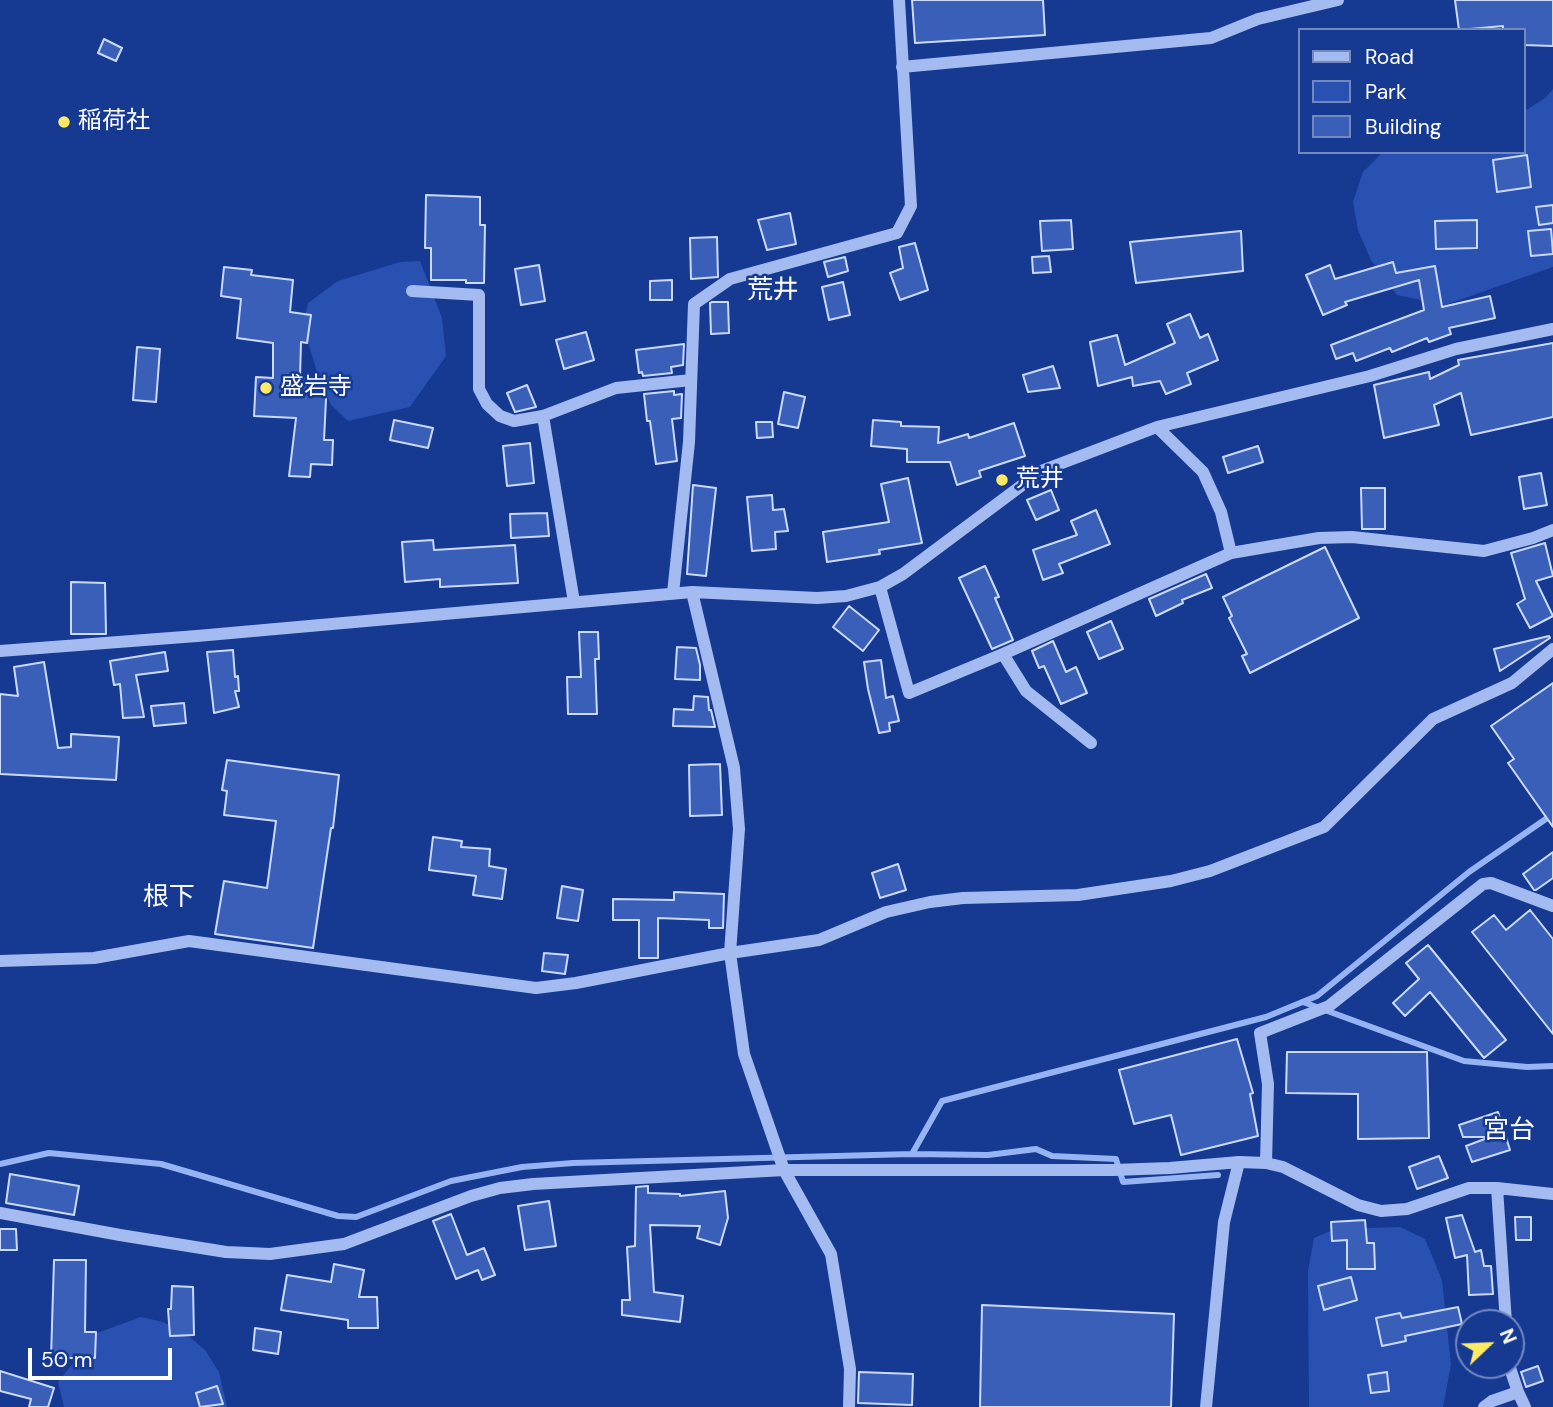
<!DOCTYPE html>
<meta charset="utf-8">
<style>
body{margin:0}
#map{position:relative;width:1553px;height:1407px;overflow:hidden;background:#163992;font-family:"DM Sans",sans-serif}
canvas{display:block}
.legend{position:absolute;left:1298px;top:28px;width:228px;height:126px;box-sizing:border-box;background:#163992;border:2px solid #7388be;margin:0;padding:9px 12px;list-style:none;font-size:21px;color:#fff}
.legend li{display:flex;align-items:center;gap:14px;height:35px}
.legend b{width:35px;border:2px solid #7388be}
.north{position:absolute;left:1455px;top:1309px;width:70px;height:70px;box-sizing:border-box;background:#163992;border:2px solid #7388be;border-radius:50%;rotate:67deg;font-size:19px;font-weight:700;line-height:28px;text-align:center;color:#fff}
.north::after{content:'';display:block;margin:auto;width:24px;height:32px;background:#ffea64;clip-path:polygon(50% 0,100% 100%,50% 72%,0 100%)}
.scale{position:absolute;left:28px;top:1348px;width:144px;height:32px;box-sizing:border-box;border:4px solid #fff;border-top:0;padding-left:9px;font-size:21px;line-height:24px;white-space:nowrap;color:#fff;-webkit-text-stroke:5px #163992;paint-order:stroke}
</style>
<div id="map">
<canvas width="1553" height="1407"></canvas>
<ul class="legend">
<li><b style="height:9px;background:#a4bbf1"></b>Road</li>
<li><b style="height:19px;background:#2851b1"></b>Park</li>
<li><b style="height:19px;background:#3a5fb9"></b>Building</li>
</ul>
<div class="north">N</div>
<div class="scale">50 m</div>
</div>
<script>
const c = document.querySelector('canvas').getContext('2d');
c.lineJoin = 'round';
function paint(path, color) { c.fillStyle = color; c.fill(path, 'evenodd'); }
const toPath = rows => new Path2D(rows.map(r => 'M' + r).join(''));
function strokePath(path, color, width, dash) { c.strokeStyle = color; c.lineWidth = width; c.lineCap = dash ? 'butt' : 'round'; c.setLineDash(dash || []); c.stroke(path); }
function drawText(font, color, halo, rows, align = 'center') {
  c.font = font + ' "DM Sans","Noto Sans JP",sans-serif'; c.lineWidth = 5; c.setLineDash([]); c.textBaseline = 'middle'; c.strokeStyle = halo; c.fillStyle = color; for (const [text, x, y, turn = 0] of rows) {
    c.save(); c.translate(x, y); c.rotate((+turn || 0) * Math.PI / 180); c.textAlign = isNaN(turn) ? turn : align; if (halo) c.strokeText(text, 0, 0); c.fillText(text, 0, 0); c.restore();
  }
}
const green = toPath([
 [1553,89,1553,267,1445,305,1397,295,1371,260,1358,230,1353,202,1363,172,1383,152,1523,152,1523,112,1545,98],
 [420,261,442,318,446,356,410,407,348,421,331,405,318,375,303,326,308,303,338,281,400,262],
 [1400,1227,1425,1239,1442,1280,1451,1365,1443,1407,1309,1407,1308,1271,1314,1238,1335,1229],
 [141,1317,163,1322,185,1333,205,1350,219,1372,227,1407,64,1407,58,1382,97,1333]
]);
const stream = toPath([
 [1303,1002,1464,1061,1527,1067,1553,1066],
 [912,1154,942,1101,1266,1017,1317,996,1469,872,1553,814],
 [0,1164,49,1153,161,1164,338,1216,356,1217,451,1181,522,1167,573,1163,912,1154,988,1155,1036,1149,1052,1156,1116,1159,1123,1182,1218,1175]
]);
const building = toPath([
 [912,0,1043,0,1045,35,915,43,912,0],
 [1455,0,1553,0,1553,46,1523,45,1523,30,1503,30,1503,26,1459,30,1455,0],
 [104,39,122,48,116,61,98,53,104,39],
 [1527,155,1531,187,1497,192,1493,160,1527,155],
 [426,195,480,197,480,225,485,225,484,283,466,283,466,280,431,280,431,248,425,248,426,195],
 [1553,205,1553,223,1539,225,1536,207,1553,205],
 [790,213,796,244,767,250,758,220,790,213],
 [1071,220,1073,249,1042,251,1040,221,1071,220],
 [1477,220,1477,248,1436,249,1435,221,1477,220],
 [1551,229,1553,254,1531,256,1528,231,1551,229],
 [1241,231,1243,271,1136,283,1130,242,1241,231],
 [717,237,718,277,691,279,690,238,717,237],
 [915,243,928,290,900,300,890,273,903,268,899,247,915,243],
 [1049,256,1051,272,1033,273,1032,257,1049,256],
 [845,257,848,271,828,277,824,262,845,257],
 [1393,262,1396,273,1435,266,1442,307,1490,296,1495,318,1449,328,1451,334,1429,342,1427,338,1392,352,1390,348,1356,361,1353,353,1336,359,1331,345,1424,310,1419,280,1345,302,1347,305,1323,315,1306,275,1330,265,1335,279,1393,262],
 [539,265,545,301,521,305,515,269,539,265],
 [224,267,252,270,251,275,293,280,290,312,311,315,307,343,301,342,300,378,327,379,324,440,333,440,332,465,311,464,310,477,289,476,296,418,254,416,256,377,273,378,273,343,237,338,241,299,221,296,224,267],
 [672,280,672,300,650,300,650,281,672,280],
 [843,282,850,315,829,320,822,287,843,282],
 [712,302,728,302,729,333,711,334,710,303,712,302],
 [1190,314,1200,338,1208,334,1218,360,1187,373,1191,384,1166,394,1160,381,1133,386,1132,377,1098,386,1090,342,1117,335,1125,365,1175,343,1167,324,1190,314],
 [586,332,594,360,564,369,556,340,586,332],
 [1553,343,1553,417,1471,435,1461,393,1434,405,1439,425,1384,438,1374,385,1429,372,1430,379,1459,365,1458,360,1553,343],
 [684,344,683,365,671,367,672,373,643,376,642,372,639,373,636,350,684,344],
 [137,347,160,349,156,402,133,400,137,347],
 [1053,366,1060,388,1028,392,1023,375,1053,366],
 [527,385,536,407,515,412,507,393,527,385],
 [674,391,674,395,682,394,681,418,672,419,677,461,656,464,650,421,647,421,644,394,674,391],
 [784,392,805,397,798,428,778,424,784,392],
 [394,420,433,428,428,448,390,440,394,420],
 [873,420,901,422,901,426,939,427,938,443,968,434,969,438,1014,423,1025,456,979,471,981,477,957,485,950,462,907,462,907,449,871,446,873,420],
 [756,422,772,422,773,437,757,438,756,422],
 [530,443,534,483,507,486,503,446,530,443],
 [1258,446,1263,462,1228,473,1223,457,1258,446],
 [1541,473,1547,505,1524,509,1519,477,1541,473],
 [908,478,922,543,879,550,880,554,827,562,823,532,889,522,881,484,908,478],
 [693,485,716,488,706,576,687,574,693,485],
 [1361,488,1385,488,1385,529,1362,529,1361,488],
 [1051,490,1059,510,1036,520,1027,500,1051,490],
 [772,495,773,510,784,509,788,531,775,532,776,549,752,551,747,497,772,495],
 [1096,510,1110,544,1059,564,1063,573,1043,580,1033,550,1077,535,1071,521,1096,510],
 [547,513,549,536,511,538,510,514,547,513],
 [433,540,434,550,515,545,518,583,440,587,440,579,405,582,402,542,433,540],
 [1545,543,1553,576,1536,581,1553,616,1530,628,1517,604,1525,599,1511,553,1545,543],
 [1325,547,1359,618,1250,673,1242,656,1247,654,1229,618,1232,616,1223,597,1325,547],
 [985,566,999,597,995,598,1013,640,992,649,959,578,985,566],
 [1206,574,1212,588,1182,600,1183,603,1156,616,1149,599,1206,574],
 [71,582,105,583,106,634,71,634,71,582],
 [849,606,879,630,863,651,833,627,849,606],
 [1111,621,1123,649,1099,659,1087,632,1111,621],
 [579,632,598,632,599,659,595,659,597,714,568,714,567,677,581,677,579,632],
 [1549,636,1550,638,1500,671,1494,649,1549,636],
 [1053,641,1066,672,1076,667,1087,693,1061,704,1044,666,1039,668,1032,651,1053,641],
 [677,647,696,648,700,665,700,680,675,679,677,647],
 [233,650,235,677,238,676,239,691,235,691,239,707,214,713,207,652,233,650],
 [165,652,168,671,136,675,144,717,123,718,120,684,114,685,110,661,165,652],
 [881,660,886,698,893,696,899,721,889,723,890,731,879,733,868,689,864,662,881,660],
 [44,662,58,748,71,747,71,734,119,737,116,780,0,774,0,694,18,696,14,667,44,662],
 [1553,683,1553,827,1508,763,1514,759,1491,726,1553,683],
 [694,696,708,697,709,710,711,710,715,727,673,726,674,709,693,710,694,696],
 [184,703,186,723,154,726,151,706,184,703],
 [227,760,339,775,333,828,331,828,313,948,215,934,224,881,267,888,276,821,224,815,227,791,222,790,227,760],
 [720,764,722,815,690,816,689,765,720,764],
 [433,837,462,841,461,847,490,849,489,866,506,869,502,899,473,895,476,876,429,870,433,837],
 [1553,852,1553,878,1536,890,1534,890,1523,874,1553,852],
 [898,864,906,890,880,898,872,873,898,864],
 [562,886,583,890,578,921,557,918,562,886],
 [674,892,724,894,723,928,709,928,709,920,658,918,658,958,639,958,639,920,613,920,613,899,674,900,674,892],
 [1530,910,1553,939,1553,1034,1472,932,1494,915,1506,930,1530,910],
 [1428,945,1506,1040,1484,1058,1430,992,1405,1016,1393,1003,1419,979,1406,963,1428,945],
 [544,953,568,955,565,974,542,971,544,953],
 [1237,1039,1253,1093,1250,1094,1258,1136,1181,1155,1171,1115,1134,1124,1119,1070,1237,1039],
 [1287,1052,1427,1052,1429,1138,1358,1139,1358,1094,1286,1093,1287,1052],
 [1498,1112,1510,1150,1472,1162,1466,1146,1490,1137,1463,1137,1459,1125,1498,1112],
 [1439,1156,1448,1178,1417,1189,1409,1167,1439,1156],
 [10,1174,79,1186,74,1215,6,1203,10,1174],
 [648,1186,648,1193,680,1194,680,1196,725,1191,728,1218,720,1245,697,1238,700,1226,650,1225,654,1292,683,1296,680,1322,622,1315,622,1300,630,1300,627,1247,635,1246,636,1187,648,1186],
 [549,1201,556,1246,525,1250,518,1206,549,1201],
 [451,1214,467,1255,484,1248,495,1275,482,1280,478,1270,456,1279,433,1221,451,1214],
 [1462,1215,1475,1252,1481,1250,1484,1266,1491,1266,1493,1294,1469,1295,1467,1255,1455,1258,1446,1218,1462,1215],
 [1515,1217,1531,1217,1531,1240,1516,1240,1515,1217],
 [1365,1220,1367,1243,1374,1243,1375,1269,1347,1269,1347,1240,1332,1241,1331,1222,1365,1220],
 [0,1229,16,1229,17,1250,0,1250,0,1229],
 [54,1260,86,1260,85,1332,96,1332,95,1358,51,1358,54,1260],
 [334,1264,364,1270,359,1297,377,1297,378,1328,348,1328,348,1320,281,1310,287,1275,331,1282,334,1264],
 [1351,1277,1357,1300,1324,1310,1318,1286,1351,1277],
 [172,1286,193,1287,194,1335,170,1336,168,1309,171,1309,172,1286],
 [982,1305,1174,1314,1171,1407,980,1407,982,1305],
 [1458,1307,1462,1324,1405,1336,1406,1341,1382,1346,1376,1318,1400,1313,1402,1318,1458,1307],
 [255,1328,281,1332,278,1354,253,1350,255,1328],
 [1538,1366,1543,1381,1526,1387,1521,1372,1538,1366],
 [0,1371,54,1388,48,1407,29,1407,31,1399,0,1391,0,1371],
 [859,1372,913,1374,912,1405,858,1403,859,1372],
 [1387,1372,1389,1391,1371,1393,1368,1375,1387,1372],
 [217,1386,223,1404,200,1407,196,1393,217,1386]
]);
const minor = toPath([
 [902,67,1211,38,1258,19,1338,0],
 [412,291,479,295,479,389,487,404,500,416,514,421,543,416,616,388,691,380],
 [543,416,574,602],
 [1157,427,1203,472,1221,512,1231,553],
 [880,587,909,693,1003,654,1231,553,1319,538,1352,537,1484,551,1533,538,1553,530],
 [692,592,734,768,739,829,730,953,744,1054,784,1170,831,1254,850,1369,849,1407],
 [673,593,689,442,694,304,730,279,897,233,911,206,899,0],
 [0,651,197,636,692,592,817,598,846,596,880,587,903,574,1041,471,1157,427,1370,376,1456,349,1553,329],
 [1003,654,1026,691,1091,743],
 [0,961,94,958,189,941,536,988,576,983,730,953,819,940,886,912,930,902,963,898,1078,895,1171,881,1210,871,1324,827,1433,719,1512,683,1553,649],
 [1266,1163,1268,1084,1260,1033,1329,1006,1483,884,1491,883,1553,906],
 [1497,1188,1506,1323],
 [0,1213,120,1235,226,1252,270,1254,344,1244,471,1196,500,1188,533,1184,784,1170,1113,1170,1170,1168,1239,1162,1266,1163,1283,1167,1358,1205,1381,1211,1407,1209,1469,1188,1497,1188,1553,1194],
 [1518,1392,1525,1407],
 [1206,1407,1224,1222,1239,1162],
 [1484,1407,1492,1401,1518,1392,1509,1365]
]);
const markers = [
 [64,122,7,"#ffea64"],
 [266,388,7,"#ffea64"],
 [1002,480,7,"#ffea64"]
];
const poiNames = [
 ["稲荷社",78,122],
 ["盛岩寺",280,388],
 ["荒井",1016,480]
];
const neighbourhoodNames = [
 ["荒井",773,291],
 ["根下",169,898],
 ["宮台",1509,1131]
];
paint(green, '#2851b1');
strokePath(stream, '#96b3f3', 6);
paint(building, '#3a5fb9');
strokePath(building, '#cbdafc', 2);
strokePath(minor, '#a4bbf1', 12);
for (const [x, y, r, color] of markers) { const dot = new Path2D(); dot.arc(x, y, r, 0, 2 * Math.PI); c.fillStyle = color; c.fill(dot); strokePath(dot, '#163992', 2.5); }
drawText('24px', '#fff', '#163992', poiNames, 'left');
drawText('26px', '#fff', '#163992', neighbourhoodNames);
</script>
